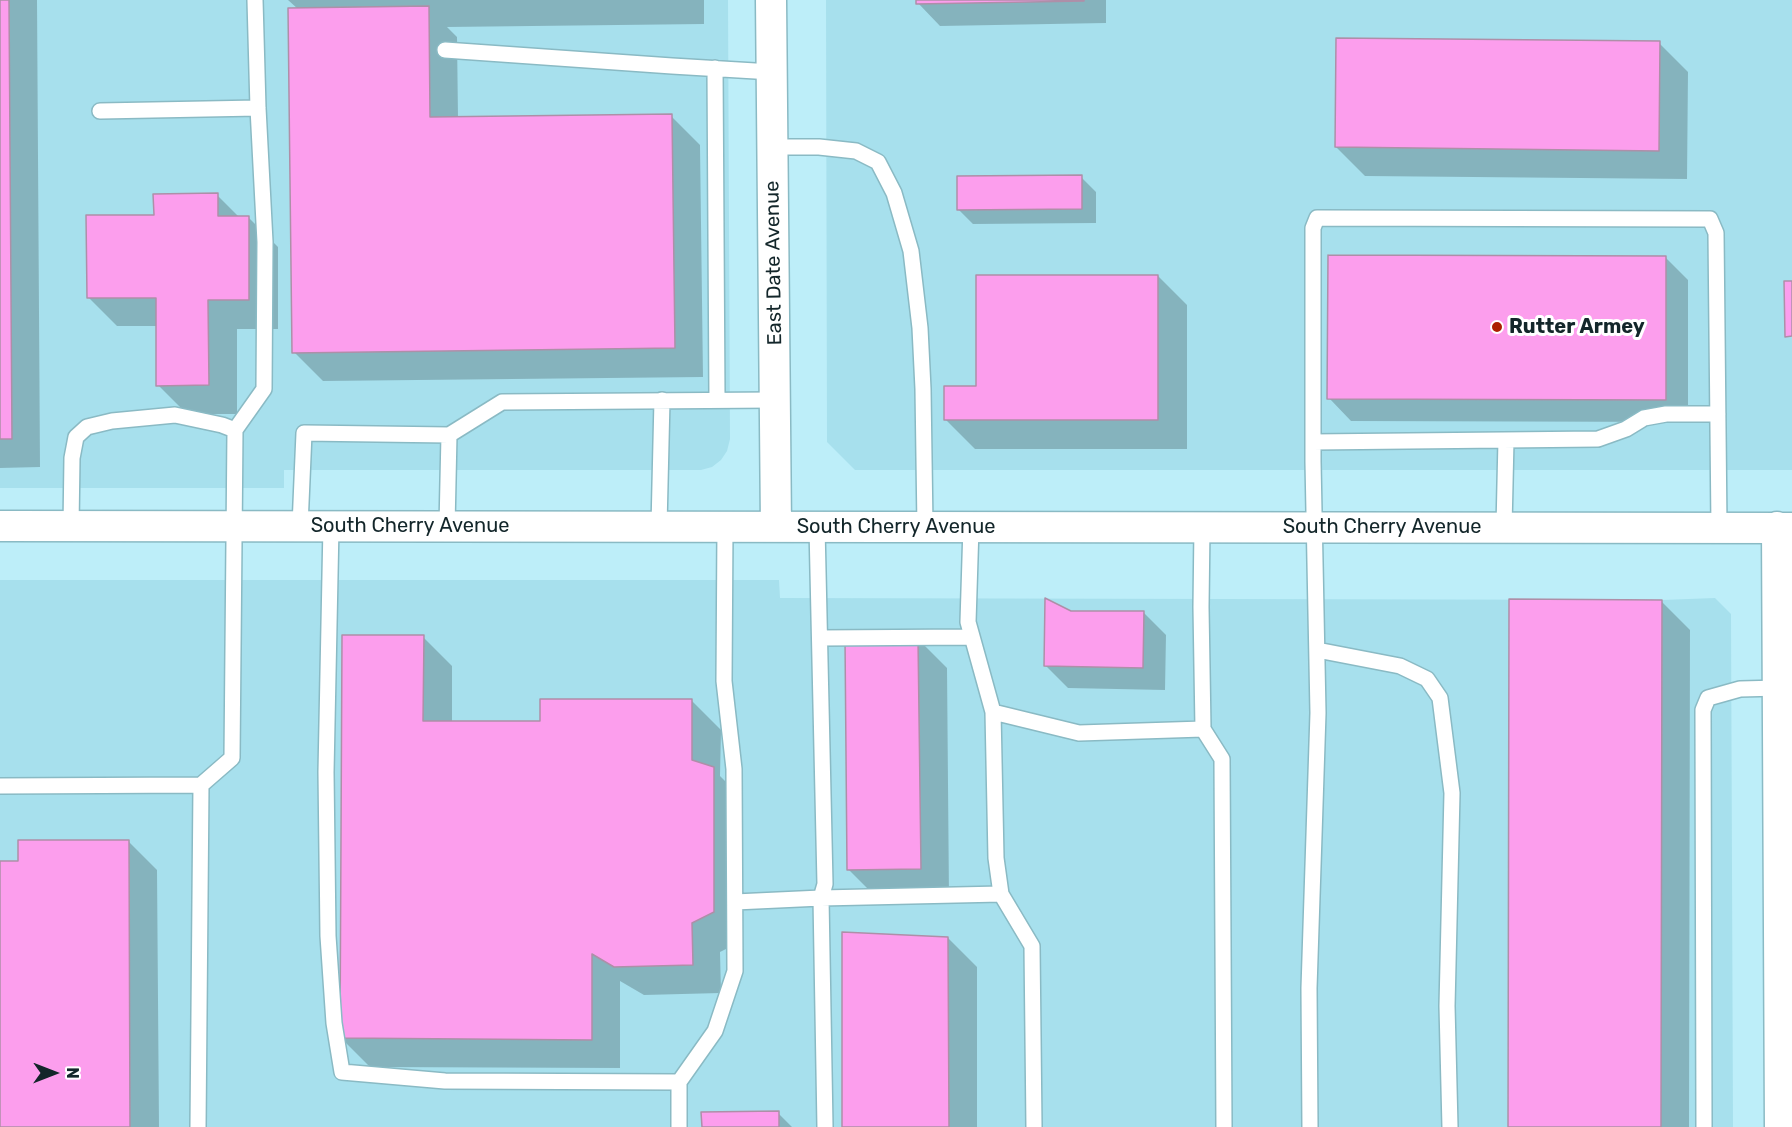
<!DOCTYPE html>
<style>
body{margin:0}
#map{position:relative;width:1792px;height:1127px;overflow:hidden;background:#bdeef9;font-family:Rubik,sans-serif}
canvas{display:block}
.north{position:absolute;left:24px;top:1043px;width:60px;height:60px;-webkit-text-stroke:4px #fff;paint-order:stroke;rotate:90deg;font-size:16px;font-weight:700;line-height:24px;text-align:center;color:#13262a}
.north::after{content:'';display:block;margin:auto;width:21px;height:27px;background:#13262a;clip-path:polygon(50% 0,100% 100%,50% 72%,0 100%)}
</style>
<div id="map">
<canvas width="1792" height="1127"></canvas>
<div class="north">N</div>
</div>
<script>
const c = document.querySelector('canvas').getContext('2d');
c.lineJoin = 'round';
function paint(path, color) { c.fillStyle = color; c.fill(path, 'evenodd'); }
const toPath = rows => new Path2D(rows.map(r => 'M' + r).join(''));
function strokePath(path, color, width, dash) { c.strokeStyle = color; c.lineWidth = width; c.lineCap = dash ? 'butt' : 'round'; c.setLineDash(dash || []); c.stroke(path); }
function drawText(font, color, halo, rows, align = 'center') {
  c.font = font + ' Rubik,sans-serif'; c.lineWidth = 6; c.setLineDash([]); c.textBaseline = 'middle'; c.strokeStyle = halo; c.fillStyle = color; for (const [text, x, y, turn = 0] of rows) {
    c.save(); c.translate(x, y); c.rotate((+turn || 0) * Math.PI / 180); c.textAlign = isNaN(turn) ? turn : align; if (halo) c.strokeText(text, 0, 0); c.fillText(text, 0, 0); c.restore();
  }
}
const built = toPath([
 [0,0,728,0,730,439,727,451,721,460,712,467,701,470,284,470,284,488,0,488],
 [826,0,1792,0,1792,470,855,470,827,442],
 [0,580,779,580,780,598,1662,600,1715,598,1731,614,1733,1127,0,1127]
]);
const shadow = toPath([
 [0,0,37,0,40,467,0,468],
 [288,0,704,0,704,24,447,27,457,37,458,118,671,116,700,145,703,377,323,381,294,352,298,9],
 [918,0,1106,0,1106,23,940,26,918,3],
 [1659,43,1688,72,1687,179,1365,176,1336,147],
 [1081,177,1096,192,1096,223,973,224,958,209],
 [217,195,240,218,249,218,278,247,278,329,237,329,237,414,187,414,158,385,157,326,117,326,88,297],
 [1666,258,1688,280,1688,422,1351,421,1329,398],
 [1158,276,1187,305,1187,449,975,449,946,420,977,387],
 [1661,601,1690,630,1689,1127,1509,1127],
 [1070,612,1144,613,1166,635,1165,690,1068,688,1045,665],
 [423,637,452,666,452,723,542,723,692,701,721,730,720,776,742,798,742,941,720,952,721,993,644,995,620,981,620,1068,370,1067,341,1038],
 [918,639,947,668,949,898,877,898,848,869],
 [128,841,157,870,159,1127,0,1127,0,862,20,862],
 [948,938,977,967,977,1127,844,1127],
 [778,1113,792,1127,703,1127]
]);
const building = toPath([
 [0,0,9,0,12,439,0,439,0,0],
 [916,0,1084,0,1084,1,916,4,916,0],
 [429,6,430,117,672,114,675,348,292,353,288,8,429,6],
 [1336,38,1660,41,1659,151,1335,147,1336,38],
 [1082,175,1082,209,957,210,957,176,1082,175],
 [218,193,218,216,249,216,249,300,208,300,209,385,156,386,156,298,87,298,86,215,154,215,153,194,218,193],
 [1328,255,1666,256,1666,400,1327,399,1328,255],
 [976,275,1158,275,1158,420,944,420,944,386,976,386,976,275],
 [1784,281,1792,281,1792,336,1785,337,1784,281],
 [1045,598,1071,611,1144,611,1143,668,1044,666,1045,598],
 [1509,599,1662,600,1661,1127,1508,1127,1509,599],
 [342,635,424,635,423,721,540,721,540,699,692,699,692,760,714,767,714,912,692,923,693,965,614,967,592,954,592,1040,340,1038,342,635],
 [918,638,921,869,847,870,845,639,918,638],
 [18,840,129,840,130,1127,0,1127,0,861,18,861,18,840],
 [842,932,948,937,949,1127,842,1127,842,932],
 [779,1111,779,1127,702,1127,701,1112,779,1111]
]);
const service = toPath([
 [445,50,672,66,772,72],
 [715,68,717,399],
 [100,111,258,108],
 [773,147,819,147,856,151,878,162,894,193,911,251,920,328,923,389,925,527],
 [235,430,264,389,265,242,258,108,255,0],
 [1313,442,1598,439,1626,429,1644,418,1666,414,1718,414],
 [71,526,72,458,76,437,87,427,112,421,175,415,222,425,235,430,232,758,201,785,198,1127],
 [300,526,304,433,449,435],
 [331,526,326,772,328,936,334,1023,342,1072,445,1081,679,1082],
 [447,526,449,435,502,402,775,400],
 [659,526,662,400],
 [971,527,968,622,993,712,1079,733,1203,729],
 [1202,527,1201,607,1203,729,1222,759,1224,1127],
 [1504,527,1506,440],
 [820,638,972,637],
 [1317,650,1400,666,1427,679,1440,698,1452,793,1447,1006,1450,1127],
 [993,712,996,858,1001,894,1032,946,1034,1127],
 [0,786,201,785],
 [735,902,821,898,825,884,817,527],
 [679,1127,679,1082,715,1031,735,971,734,769,724,681,725,527],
 [825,1127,821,898,1001,894],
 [1310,1127,1309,988,1318,713,1313,462,1313,228,1317,218,1710,219,1716,233,1719,527],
 [1704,1127,1703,710,1708,698,1740,689,1779,688]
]);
const minor = toPath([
 [771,0,776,527],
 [0,526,1792,528],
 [1777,527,1780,1127]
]);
const markers = [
 [1497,327,6,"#ac1e00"]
];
const streetNames = [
 ["East Date Avenue",774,263,-91],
 ["South Cherry Avenue",410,526],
 ["South Cherry Avenue",896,527],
 ["South Cherry Avenue",1382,527]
];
const poiNames = [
 ["Rutter Armey",1509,327]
];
paint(built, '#a7e0ed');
paint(shadow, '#0003');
paint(building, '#fc9eed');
strokePath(building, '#ae8fa8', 1.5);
strokePath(service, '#8abac4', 18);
strokePath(minor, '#8abac4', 33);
strokePath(service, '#fff', 15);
strokePath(minor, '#fff', 30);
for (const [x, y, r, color] of markers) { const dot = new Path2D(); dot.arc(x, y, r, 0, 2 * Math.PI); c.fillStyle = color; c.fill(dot); strokePath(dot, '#fff', 2); }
drawText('20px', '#13262a', '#fff', streetNames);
drawText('bold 20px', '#13262a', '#fff', poiNames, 'left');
</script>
